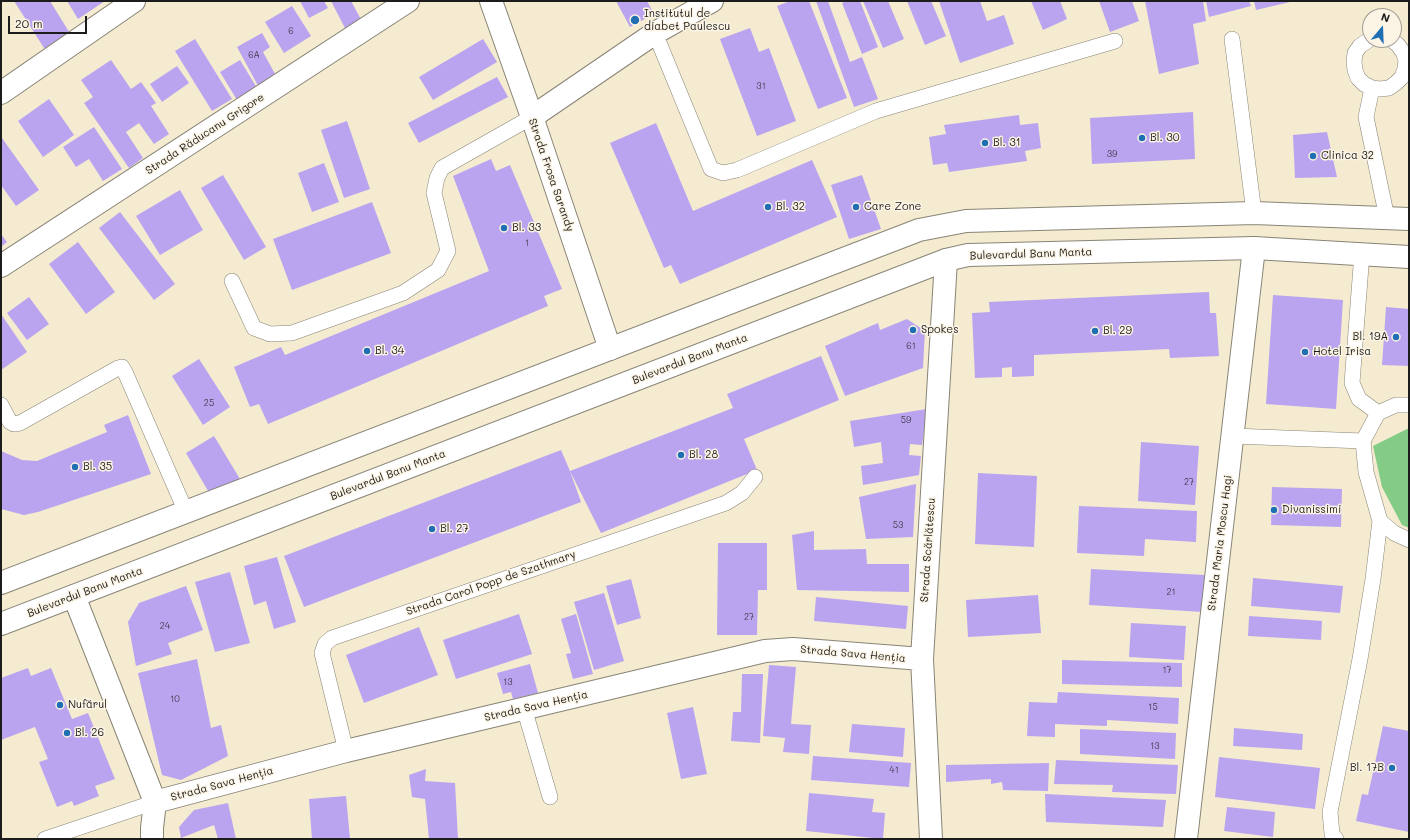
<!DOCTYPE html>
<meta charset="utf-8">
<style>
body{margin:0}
#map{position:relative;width:1410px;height:840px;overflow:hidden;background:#f4ebd1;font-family:Mali,sans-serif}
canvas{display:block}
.frame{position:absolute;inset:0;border:2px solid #1c1c1c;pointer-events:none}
.north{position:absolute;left:1362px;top:8px;width:40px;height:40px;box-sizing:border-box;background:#fcf5e5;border:1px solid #a29e95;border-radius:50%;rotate:19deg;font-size:11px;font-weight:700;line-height:16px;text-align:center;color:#1c1c1c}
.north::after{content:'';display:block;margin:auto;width:14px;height:18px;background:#1f6fb2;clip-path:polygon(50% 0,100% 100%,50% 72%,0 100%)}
.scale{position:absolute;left:8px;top:16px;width:79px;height:18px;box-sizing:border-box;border:2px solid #1c1c1c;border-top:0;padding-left:5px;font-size:12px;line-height:14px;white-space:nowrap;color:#1c1c1c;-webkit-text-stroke:3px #fcf5e5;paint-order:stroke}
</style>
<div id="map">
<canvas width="1410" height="840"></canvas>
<div class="frame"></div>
<div class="north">N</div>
<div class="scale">20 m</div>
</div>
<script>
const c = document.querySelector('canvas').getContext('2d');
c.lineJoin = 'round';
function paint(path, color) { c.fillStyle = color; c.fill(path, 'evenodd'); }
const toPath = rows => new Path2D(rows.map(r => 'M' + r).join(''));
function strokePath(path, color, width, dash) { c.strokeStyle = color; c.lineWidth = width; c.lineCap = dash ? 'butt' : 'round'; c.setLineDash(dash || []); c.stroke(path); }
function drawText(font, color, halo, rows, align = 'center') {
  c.font = font + ' Mali,sans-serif'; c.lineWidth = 3; c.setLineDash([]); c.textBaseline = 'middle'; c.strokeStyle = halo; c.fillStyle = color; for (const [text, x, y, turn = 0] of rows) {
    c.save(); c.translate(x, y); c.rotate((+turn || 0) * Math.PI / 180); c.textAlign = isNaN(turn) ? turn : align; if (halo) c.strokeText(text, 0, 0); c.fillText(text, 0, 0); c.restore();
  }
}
const green = toPath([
 [1409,428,1409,528,1402,525,1382,487,1373,446]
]);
const building = toPath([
 [14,1,50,1,71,35,46,51],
 [67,1,105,1,78,19],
 [300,1,324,1,328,8,309,18],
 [331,1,351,1,364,25,348,34],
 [616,1,647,1,654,14,630,27],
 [790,1,809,1,847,98,818,109,777,6],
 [816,1,828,1,850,62,862,57,878,99,854,107],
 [847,1,860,1,878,47,862,54,842,3],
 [863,1,888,1,904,39,883,48],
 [907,1,931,1,946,36,925,45],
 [939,1,980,1,987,21,1004,15,1014,44,960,63],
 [1031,1,1060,1,1067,19,1043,30],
 [1099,1,1132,1,1139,21,1110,32],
 [1145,1,1203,1,1206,21,1193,24,1199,64,1159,74],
 [1206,1,1249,1,1251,6,1209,17],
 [1254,1,1290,1,1290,2,1256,10],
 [292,6,311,36,284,53,265,22],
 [750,28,759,52,769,48,796,121,757,136,720,39],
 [262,33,270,47,263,52,280,83,262,93,237,47],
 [195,39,232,99,212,111,175,51],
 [483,39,497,62,433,100,419,77],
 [111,60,131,89,141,82,156,103,151,106,169,134,154,144,139,123,126,132,143,158,129,168,84,103,93,97,81,80],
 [240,60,257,88,237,100,220,72],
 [177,66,189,83,162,102,150,84],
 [497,77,508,97,419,143,408,123],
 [49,99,74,135,43,157,18,121],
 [1193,112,1195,159,1092,164,1090,118],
 [1019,115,1020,125,1038,123,1041,148,1025,151,1027,161,949,172,947,163,933,165,929,137,946,134,944,125],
 [347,121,370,189,344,198,321,130],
 [656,123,693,211,812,160,837,217,680,284,671,265,664,268,610,143],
 [94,127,122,169,103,181,89,159,76,167,63,147],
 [1327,132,1337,177,1295,178,1293,135],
 [2,138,39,190,16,206,1,185,1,139],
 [491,159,496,171,510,165,562,289,544,296,548,306,268,424,259,404,250,407,234,367,281,347,285,355,489,271,453,176],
 [324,163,339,202,312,212,298,173],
 [223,175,266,247,244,260,201,188],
 [862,175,881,229,849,239,831,185],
 [180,190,203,230,160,255,136,216],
 [372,202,391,253,292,290,273,239],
 [120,212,175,284,154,300,99,228],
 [1,234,7,242,1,247],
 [78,242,115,292,86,314,49,264],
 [1209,292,1210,313,1216,313,1219,356,1170,358,1169,349,1034,355,1034,376,1012,377,1012,367,1002,368,1002,377,975,378,972,313,990,312,989,302],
 [1273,295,1343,300,1336,409,1266,404],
 [29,297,49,324,27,340,7,313],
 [1386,307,1409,309,1409,366,1382,365],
 [1,314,27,352,1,370],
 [907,319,925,331,923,368,845,396,825,346,878,323,880,330],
 [821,356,839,400,744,439,757,470,601,533,570,471,733,408,727,394],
 [199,359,230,407,203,425,172,376],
 [927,409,922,445,910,444,909,455,921,456,919,475,863,485,861,466,883,463,881,442,854,447,850,421],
 [128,415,151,474,38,512,24,515,1,509,1,451,22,460,37,461,107,432,104,425],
 [214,436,240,479,211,496,186,453],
 [1141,442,1199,446,1195,505,1138,501],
 [561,450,570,471,581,502,304,607,284,556],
 [978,473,1037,476,1034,547,975,544],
 [916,484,913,537,866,539,859,497],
 [1272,487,1342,489,1341,527,1271,525],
 [1079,506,1197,511,1196,542,1145,539,1144,556,1077,553],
 [814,531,814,550,866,549,867,564,909,564,909,592,797,590,792,535],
 [718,543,767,543,767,590,758,590,757,635,717,635],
 [277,557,296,622,274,629,266,601,254,605,244,566],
 [1091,569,1205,575,1203,612,1089,605],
 [230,572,250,643,215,652,195,582],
 [1253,578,1343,586,1340,613,1251,606],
 [631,579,641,618,617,625,606,586],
 [186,586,203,630,168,643,172,654,136,666,128,622,139,603],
 [604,593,624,661,594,670,574,602],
 [1038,595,1041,633,968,637,966,600],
 [816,597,908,606,906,629,814,621],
 [519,614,532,654,456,679,443,640],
 [576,614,593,674,573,679,566,654,571,653,561,619],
 [1249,616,1322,621,1321,640,1248,636],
 [1131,623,1186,626,1184,660,1129,657],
 [419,627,438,675,364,703,346,655],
 [197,659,211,728,221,725,228,756,181,780,162,775,138,673],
 [1062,660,1182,663,1182,687,1062,684],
 [530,664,538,693,513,699,511,692,503,694,497,673],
 [769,665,796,667,791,724,811,725,809,754,783,752,785,738,763,736],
 [28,668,31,676,51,668,72,719,88,713,115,779,95,786,99,796,74,806,72,801,57,807,39,762,48,759,35,727,1,740,1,678],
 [742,674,763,674,760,743,731,741,733,712,741,712],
 [1058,692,1179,698,1178,724,1107,720,1107,726,1055,724,1055,737,1027,736,1029,702,1057,703],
 [693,707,707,774,681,779,667,713],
 [852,724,905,728,903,757,849,752],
 [1383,726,1409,731,1408,741,1409,742,1409,832,1356,821,1362,794,1368,795],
 [1234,728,1303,734,1302,750,1233,746],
 [1080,729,1176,733,1175,759,1080,754],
 [813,756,911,763,909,787,811,780],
 [1219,757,1320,768,1315,809,1215,797],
 [1056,760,1178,765,1176,794,1112,792,1113,785,1054,784],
 [1049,763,1048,791,1003,790,1002,782,991,784,991,779,946,782,946,765],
 [426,769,425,781,455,783,458,839,429,839,425,799,412,797,409,775],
 [809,793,874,799,872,812,885,813,883,839,806,831],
 [1045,794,1166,800,1163,827,1046,822],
 [346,796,350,839,312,839,309,799],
 [228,803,236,839,218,839,214,825,181,838,179,827,194,810],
 [1227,807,1275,812,1273,837,1224,831]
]);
const service = toPath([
 [655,33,711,169,723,173,737,170,876,111,1115,41],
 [1232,39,1254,213],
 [1370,39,1360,46,1355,53,1354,62,1355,70,1358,78,1364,84,1372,88,1380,89,1389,88,1396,83,1402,77,1405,69,1406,60,1403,52,1398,45,1392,40],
 [1372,88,1366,117,1387,218],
 [1362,253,1352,383,1359,399,1378,413],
 [232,281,254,328,270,334,292,333,403,293,438,270,448,251,434,193,437,178,442,168,532,117],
 [1,405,10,422,14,424,20,423,118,368,122,367,125,372,186,512],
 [1233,436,1363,441],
 [1380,521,1394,533,1409,540],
 [524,708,550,797],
 [346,751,322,653,325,644,332,638,726,503,742,493,755,477],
 [45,839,155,802],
 [1336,839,1332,834,1330,812,1360,659,1373,579,1380,521,1366,472,1363,441,1378,413,1396,405,1409,405]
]);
const minor = toPath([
 [491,1,532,117,610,349],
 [1,93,134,1],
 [532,117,655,33,712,1],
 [1,266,408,1],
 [74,596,155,802,152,828,152,839],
 [155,802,346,751,765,651,793,649,922,659],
 [931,839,922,659,946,260],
 [1186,839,1254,248]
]);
const tertiary = toPath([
 [1,583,919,230,966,221,1254,213,1409,219],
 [1,624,946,260,968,255,1254,248,1409,257]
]);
const markers = [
 [635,20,5,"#1f6fb2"],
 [1142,138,4,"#1f6fb2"],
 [985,143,4,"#1f6fb2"],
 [1313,156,4,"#1f6fb2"],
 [768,207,4,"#1f6fb2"],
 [856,207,4,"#1f6fb2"],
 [504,228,4,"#1f6fb2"],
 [913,330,4,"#1f6fb2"],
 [1095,331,4,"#1f6fb2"],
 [1396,337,4,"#1f6fb2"],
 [367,351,4,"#1f6fb2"],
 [1305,352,4,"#1f6fb2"],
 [681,455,4,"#1f6fb2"],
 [75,467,4,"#1f6fb2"],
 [1274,510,4,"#1f6fb2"],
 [432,529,4,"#1f6fb2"],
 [60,705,4,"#1f6fb2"],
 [67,733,4,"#1f6fb2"],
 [1392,768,4,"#1f6fb2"]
];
const numberNames = [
 ["6",291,31],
 ["6A",254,55],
 ["31",761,86],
 ["39",1112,154],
 ["1",527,243],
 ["61",911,346],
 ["25",209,403],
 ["59",906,420],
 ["27",1189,482],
 ["53",898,525],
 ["21",1171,592],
 ["27",749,617],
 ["24",165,626],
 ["17",1167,670],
 ["13",508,682],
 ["10",175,699],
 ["15",1153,707],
 ["13",1155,746],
 ["41",894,770]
];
const poiNames = [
 ["Institutul de",644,14],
 ["diabet Paulescu",644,27],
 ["Bl. 30",1150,138],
 ["Bl. 31",993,143],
 ["Clinica 32",1321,156],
 ["Bl. 32",776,207],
 ["Care Zone",864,207],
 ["Bl. 33",512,228],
 ["Spokes",921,330],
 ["Bl. 29",1103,331],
 ["Bl. 19A",1388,337,"right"],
 ["Bl. 34",375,351],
 ["Hotel Irisa",1313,352],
 ["Bl. 28",689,455],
 ["Bl. 35",83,467],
 ["Divanissimi",1282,510],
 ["Bl. 27",440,529],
 ["Nufărul",68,705],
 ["Bl. 26",75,733],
 ["Bl. 17B",1384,768,"right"]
];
const streetNames = [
 ["Strada Răducanu Grigore",205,134,-33],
 ["Strada Frosa Sarandy",551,175,71],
 ["Bulevardul Banu Manta",1031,254,-2],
 ["Bulevardul Banu Manta",690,359,-21],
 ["Bulevardul Banu Manta",388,475,-21],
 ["Strada Maria Moscu Hagi",1220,543,-83],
 ["Strada Scărlătescu",928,550,-86],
 ["Strada Carol Popp de Szathmary",491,583,-19],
 ["Bulevardul Banu Manta",85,592,-21],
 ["Strada Sava Henția",853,654,5],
 ["Strada Sava Henția",536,706,-13],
 ["Strada Sava Henția",222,784,-15]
];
paint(green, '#84cb86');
paint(building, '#bba4ef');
strokePath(service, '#888476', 16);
strokePath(minor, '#888476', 24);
strokePath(tertiary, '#888476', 24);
strokePath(service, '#fff', 15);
strokePath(minor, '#fff', 22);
strokePath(tertiary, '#fff', 22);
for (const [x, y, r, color] of markers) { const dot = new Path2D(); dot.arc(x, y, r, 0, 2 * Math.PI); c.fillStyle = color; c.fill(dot); strokePath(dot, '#fcf5e5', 1.5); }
drawText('9px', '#443e51', null, numberNames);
drawText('11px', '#1c1c1c', '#fcf5e5', poiNames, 'left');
drawText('11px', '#1c1c1c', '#fcf5e5', streetNames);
</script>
